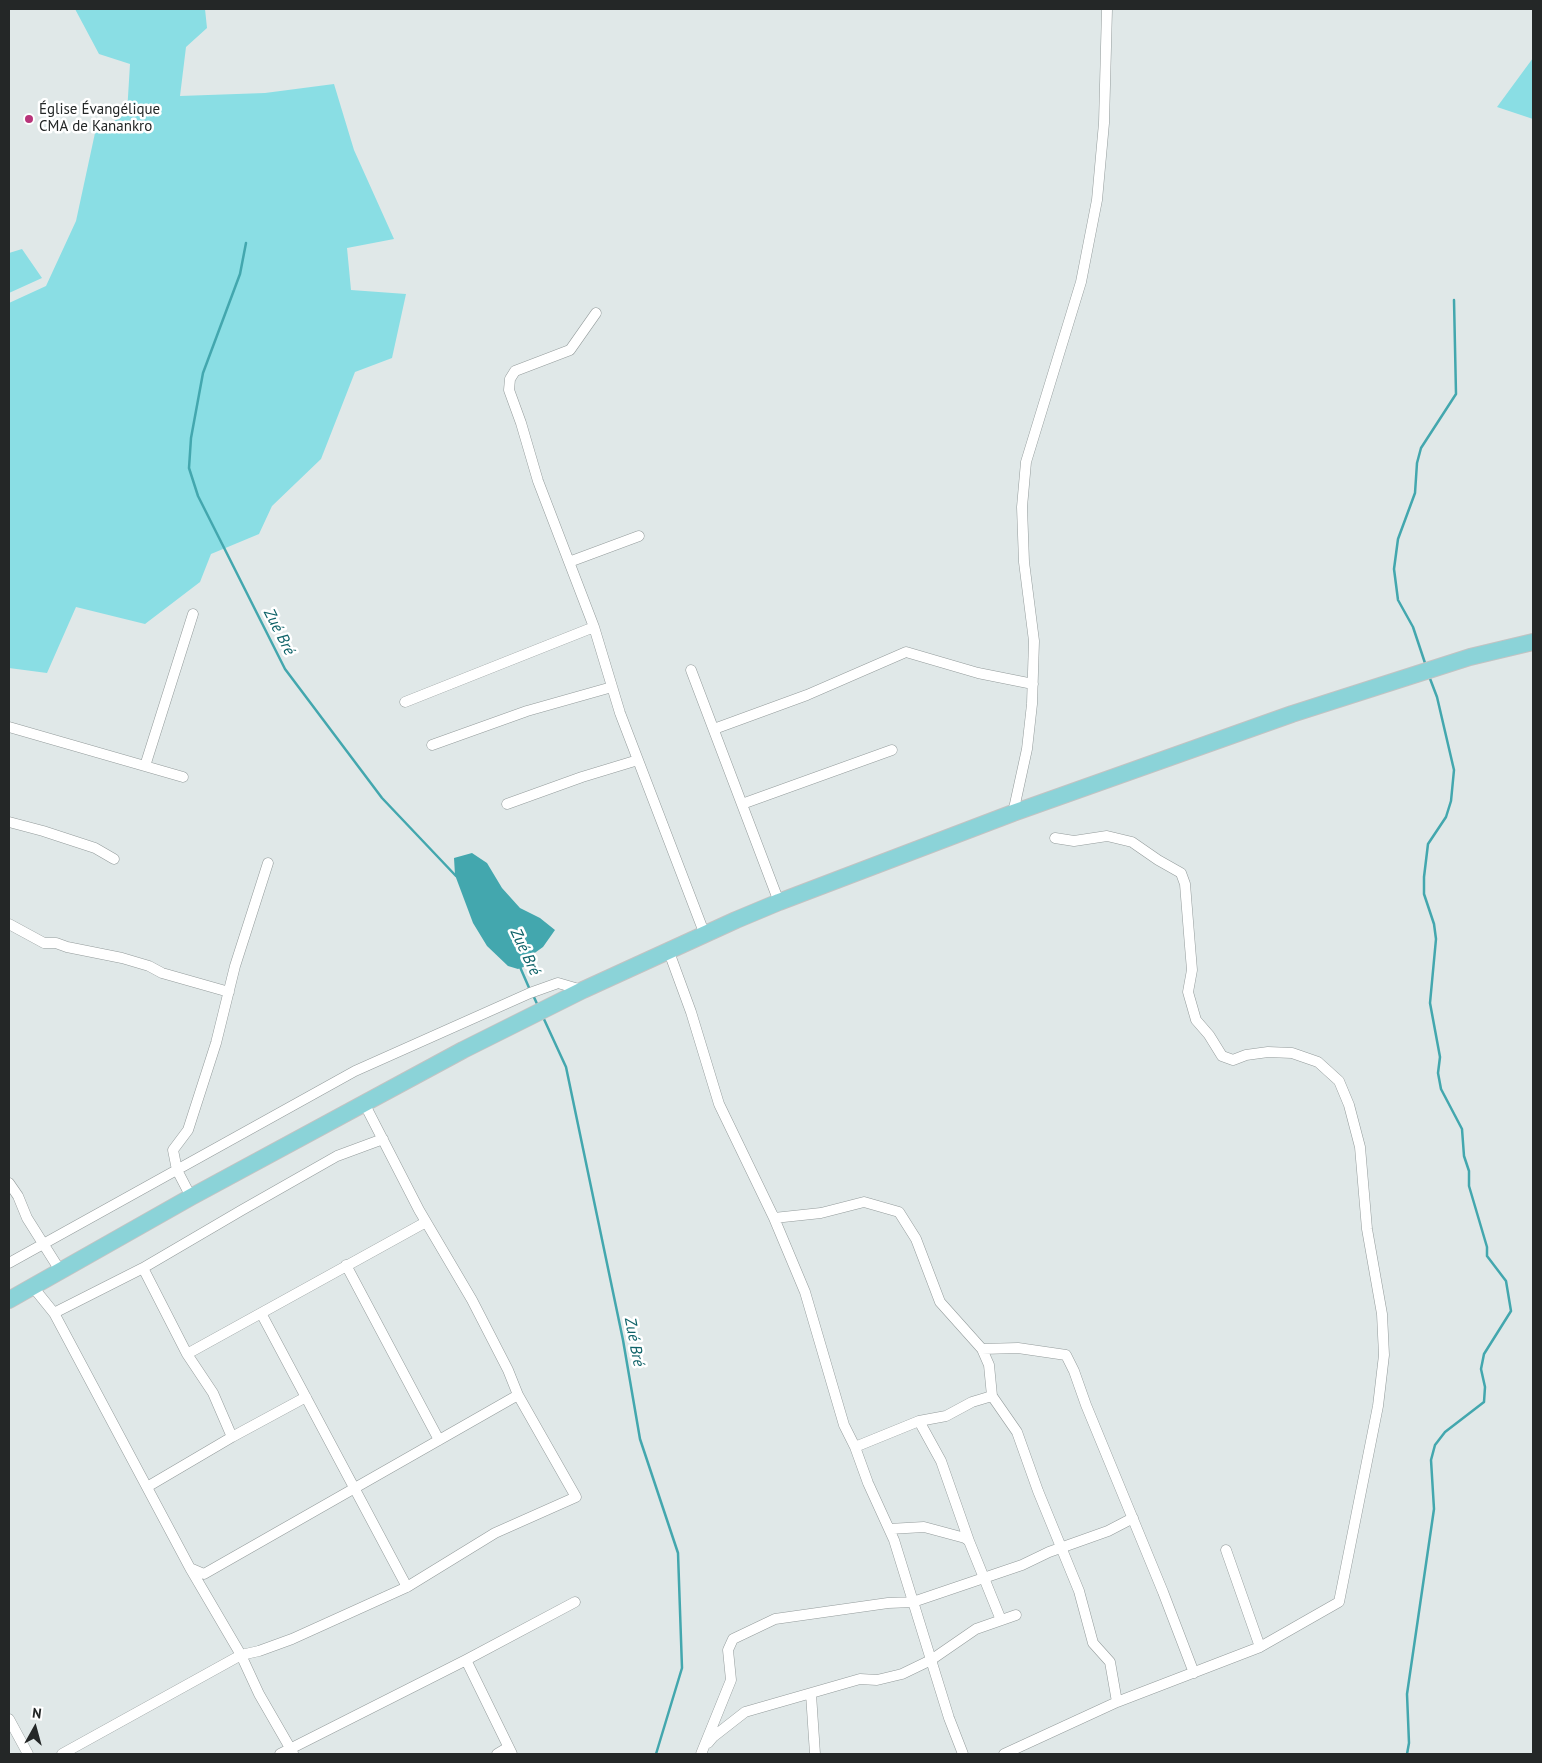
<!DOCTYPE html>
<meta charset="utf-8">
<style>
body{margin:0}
#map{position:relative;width:1542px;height:1763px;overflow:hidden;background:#e0e8e8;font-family:"PT Sans",sans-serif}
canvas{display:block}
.frame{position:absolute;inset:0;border:10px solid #242727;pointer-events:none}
.north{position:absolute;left:10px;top:1703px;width:50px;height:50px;-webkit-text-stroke:4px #fff;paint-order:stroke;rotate:7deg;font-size:14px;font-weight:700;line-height:20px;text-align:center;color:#242727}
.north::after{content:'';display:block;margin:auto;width:18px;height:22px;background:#242727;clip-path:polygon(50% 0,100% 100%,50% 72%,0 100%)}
</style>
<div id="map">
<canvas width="1542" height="1763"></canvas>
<div class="frame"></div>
<div class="north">N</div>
</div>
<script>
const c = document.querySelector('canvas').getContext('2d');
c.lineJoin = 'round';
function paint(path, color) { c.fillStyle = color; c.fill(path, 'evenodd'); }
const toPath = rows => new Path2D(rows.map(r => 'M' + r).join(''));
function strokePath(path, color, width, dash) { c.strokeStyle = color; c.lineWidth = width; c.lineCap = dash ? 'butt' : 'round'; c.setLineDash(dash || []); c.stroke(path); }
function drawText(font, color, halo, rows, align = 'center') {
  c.font = font + ' "PT Sans",sans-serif'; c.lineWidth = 5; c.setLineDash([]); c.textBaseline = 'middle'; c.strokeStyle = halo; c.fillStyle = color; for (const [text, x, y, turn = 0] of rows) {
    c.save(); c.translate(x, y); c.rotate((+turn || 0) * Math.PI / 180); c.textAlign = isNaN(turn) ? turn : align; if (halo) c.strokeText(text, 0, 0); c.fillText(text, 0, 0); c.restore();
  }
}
const green = toPath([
 [75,9,205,9,207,28,186,47,180,96,265,93,334,84,354,150,394,239,347,248,351,290,406,294,392,358,355,372,321,459,272,506,259,534,211,554,200,582,145,624,76,607,47,673,9,668,9,303,46,286,76,221,95,133,127,113,130,64,99,54],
 [1533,58,1533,119,1497,107],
 [22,249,42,278,9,293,9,253]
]);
const water = toPath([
 [472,853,487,863,502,888,520,908,540,918,555,930,543,947,529,957,526,966,518,969,508,966,487,946,473,923,455,875,454,858]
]);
const stream = toPath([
 [246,243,240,274,203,373,191,438,189,468,198,496,285,669,382,798,456,876],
 [1426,666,1413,627,1398,600,1394,569,1398,539,1415,493,1417,463,1421,448,1456,394,1454,300],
 [520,967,530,990],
 [533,995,538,1006],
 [543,1017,566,1067,623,1340,640,1439,678,1553,682,1668,656,1754],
 [1407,1754,1409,1743,1407,1694,1434,1509,1431,1460,1435,1445,1445,1432,1484,1402,1485,1387,1481,1369,1484,1354,1511,1311,1506,1281,1487,1256,1487,1247,1469,1186,1469,1171,1464,1156,1462,1129,1441,1089,1438,1073,1440,1057,1430,1003,1436,939,1434,924,1424,894,1424,877,1428,844,1446,817,1451,801,1454,770,1437,697,1429,676]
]);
const street = toPath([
 [596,313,570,350,515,371,510,379,509,390,521,423,538,481,594,627,620,713,705,935],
 [569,562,639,536],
 [691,670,779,902],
 [405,702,594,627],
 [9,727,183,777],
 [714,729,807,695,906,652,978,673,1033,684],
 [432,745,527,711,612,687],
 [145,766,193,614],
 [507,804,582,777,638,760],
 [742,804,892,750],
 [1013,813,1027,749,1032,704,1034,641,1024,562,1022,507,1026,462,1081,282,1097,200,1104,123,1107,9],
 [9,822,43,831,95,848,114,859],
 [9,924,44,943,56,943,67,947,122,958,149,966,162,973,229,992],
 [669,952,691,1012,719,1104,774,1218,805,1292,844,1425,855,1447,868,1483,894,1540,949,1718,963,1754],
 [364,1103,419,1210,472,1300,508,1370,518,1395],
 [9,1183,18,1196,27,1218,61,1272],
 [191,1197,177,1170,173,1150,188,1130,216,1043,235,966,268,863],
 [774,1218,821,1213,864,1202,899,1212,916,1239,940,1302,982,1349,1018,1348,1066,1355,1074,1371,1086,1405,1163,1592,1194,1673],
 [9,1263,355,1071,530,993,558,983,582,990],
 [346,1265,439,1440],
 [143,1268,187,1354,213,1393,232,1437],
 [33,1287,54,1313,190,1568,241,1655,259,1651,292,1639,407,1587,495,1533,576,1497,518,1395,204,1574,190,1568],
 [54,1313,143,1268,242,1210,337,1156,383,1139],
 [261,1313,407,1587],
 [982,1349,989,1365,992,1396,1017,1432,1038,1491,1079,1591,1093,1643,1110,1662,1117,1702],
 [187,1354,426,1222],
 [919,1421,941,1461,969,1541],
 [855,1447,919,1421,946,1416,972,1402,992,1396],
 [147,1487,232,1437,306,1397],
 [889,1529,924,1527,965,1538,969,1541,1001,1620],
 [1226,1550,1260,1647],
 [466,1660,512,1754],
 [811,1694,815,1754],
 [9,1719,28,1754],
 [708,1743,713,1737,745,1712,860,1679,877,1680,902,1674,931,1660,976,1629,1016,1615],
 [62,1754,241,1655,259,1694,293,1753],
 [280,1754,466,1660,575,1602],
 [497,1754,507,1748],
 [701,1754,731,1680,728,1650,733,1639,775,1619,888,1603,913,1602,1022,1565,1049,1552,1108,1531,1133,1518],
 [1004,1754,1117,1702,1260,1647,1339,1602,1378,1406,1384,1355,1382,1314,1367,1229,1360,1147,1349,1105,1339,1081,1318,1062,1292,1053,1268,1052,1246,1055,1233,1060,1222,1056,1209,1035,1196,1020,1188,992,1192,970,1190,946,1185,884,1181,873,1158,860,1132,842,1107,836,1074,841,1055,838]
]);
const primary = toPath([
 [9,1300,191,1197,463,1050,583,990,736,920,779,902,1013,813,1292,714,1470,657,1533,642]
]);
const markers = [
 [29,119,5,"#b8347a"]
];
const poiNames = [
 ["Église Évangélique",39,110],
 ["CMA de Kanankro",39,127]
];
const waterNames = [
 ["Zué Bré",279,632,63],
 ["Zué Bré",525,952,65],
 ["Zué Bré",634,1342,79]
];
paint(green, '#8adee4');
paint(water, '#43a7ae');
strokePath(stream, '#43a7ae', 2.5);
strokePath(street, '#939b9b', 11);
strokePath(primary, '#c2c3c3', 18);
strokePath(street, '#fff', 10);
strokePath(primary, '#8bd3d8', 16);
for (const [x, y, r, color] of markers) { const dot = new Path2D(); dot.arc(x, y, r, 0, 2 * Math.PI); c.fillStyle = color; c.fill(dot); strokePath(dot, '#fff', 2); }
drawText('15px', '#242727', '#fff', poiNames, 'left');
drawText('italic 16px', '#0d6167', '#fff', waterNames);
</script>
